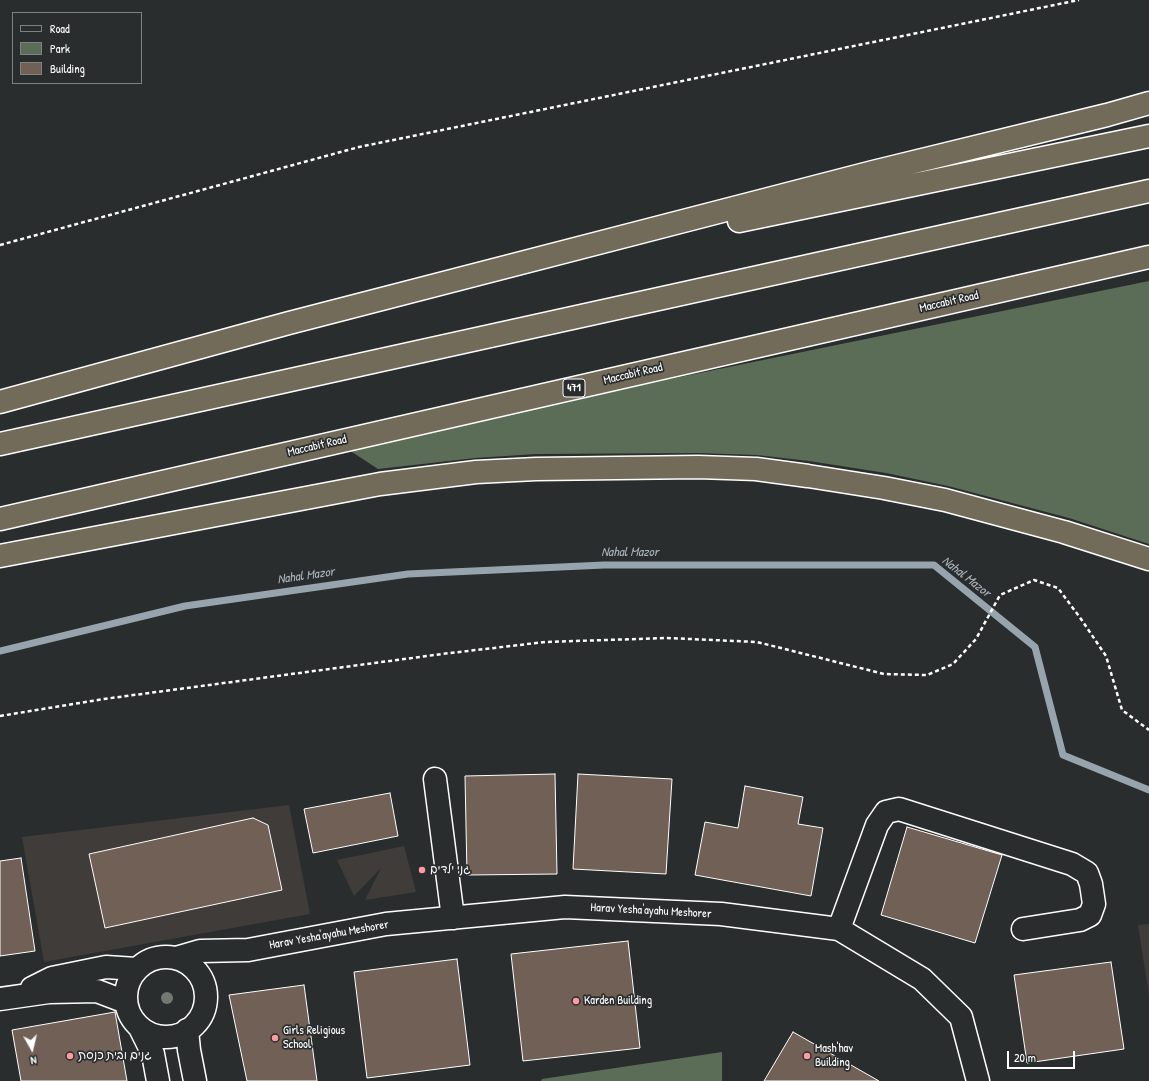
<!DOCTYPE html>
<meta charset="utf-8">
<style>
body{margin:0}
#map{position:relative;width:1149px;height:1081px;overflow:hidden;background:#2a2d2e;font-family:"Patrick Hand",sans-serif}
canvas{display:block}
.legend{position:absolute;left:12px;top:12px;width:130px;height:72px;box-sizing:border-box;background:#2a2d2e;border:1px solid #7f8182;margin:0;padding:5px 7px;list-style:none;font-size:12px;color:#fff}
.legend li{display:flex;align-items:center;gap:8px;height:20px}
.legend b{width:20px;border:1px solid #7f8182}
.north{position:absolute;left:12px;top:1029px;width:40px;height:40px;-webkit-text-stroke:3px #2a2d2e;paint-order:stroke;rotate:172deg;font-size:11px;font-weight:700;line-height:16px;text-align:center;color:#fff}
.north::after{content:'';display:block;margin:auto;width:14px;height:18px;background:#fff;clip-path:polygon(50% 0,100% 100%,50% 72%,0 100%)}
.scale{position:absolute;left:1007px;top:1051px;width:68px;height:18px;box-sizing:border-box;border:2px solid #fff;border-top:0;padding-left:5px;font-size:12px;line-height:14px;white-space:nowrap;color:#fff;-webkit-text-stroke:3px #2a2d2e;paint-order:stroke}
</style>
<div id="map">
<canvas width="1149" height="1081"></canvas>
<ul class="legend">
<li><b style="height:5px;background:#2a2d2e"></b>Road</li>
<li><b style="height:11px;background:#5c6d57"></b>Park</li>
<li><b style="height:11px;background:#706056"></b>Building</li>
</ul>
<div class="north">N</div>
<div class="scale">20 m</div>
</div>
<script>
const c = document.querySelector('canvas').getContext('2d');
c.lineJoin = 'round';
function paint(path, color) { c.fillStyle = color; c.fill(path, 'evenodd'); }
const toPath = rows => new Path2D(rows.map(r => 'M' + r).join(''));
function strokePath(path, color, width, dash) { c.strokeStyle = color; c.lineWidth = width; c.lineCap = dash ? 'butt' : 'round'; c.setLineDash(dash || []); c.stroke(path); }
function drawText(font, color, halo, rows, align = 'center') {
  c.font = font + ' "Patrick Hand","Playpen Sans Hebrew",sans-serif'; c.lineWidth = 3.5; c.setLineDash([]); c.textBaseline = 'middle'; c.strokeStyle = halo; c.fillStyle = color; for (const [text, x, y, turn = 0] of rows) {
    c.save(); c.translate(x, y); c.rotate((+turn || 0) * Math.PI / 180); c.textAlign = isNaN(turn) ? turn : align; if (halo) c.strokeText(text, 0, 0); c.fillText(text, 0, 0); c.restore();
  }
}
const built = toPath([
 [289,805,310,914,44,962,22,837],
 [404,846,416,892,365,900,381,868,354,896,337,860],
 [1149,924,1149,996,1138,925]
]);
const green = toPath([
 [1149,281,1149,544,1069,518,948,486,886,473,809,461,757,455,698,453,536,454,475,458,378,469,343,446],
 [722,1052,722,1081,541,1081,542,1079]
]);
const stream = toPath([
 [0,651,185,606,408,574,604,565,934,565,1035,647,1063,755,1149,790]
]);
const building = toPath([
 [555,774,557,874,467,875,465,776,555,774],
 [578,774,672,779,666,874,573,869,578,774],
 [745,786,803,797,798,824,823,828,811,896,695,875,705,822,738,828,745,786],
 [390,793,398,836,313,853,304,809,390,793],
 [253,818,268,825,282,890,105,928,89,854,253,818],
 [907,827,1002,855,975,943,881,915,907,827],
 [21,858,35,951,0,956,0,861,21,858],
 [628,941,640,1048,523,1061,511,954,628,941],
 [457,959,470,1065,367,1078,354,972,457,959],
 [1111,962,1124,1049,1027,1063,1014,975,1111,962],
 [304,985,317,1081,247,1081,229,995,304,985],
 [115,1012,127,1081,21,1081,12,1030,115,1012],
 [793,1032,879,1081,764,1081,793,1032]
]);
const path = toPath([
 [0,245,359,147,1079,0],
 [0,716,104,699,442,654,545,642,667,638,757,642,884,674,927,675,953,664,976,639,1000,595,1034,580,1058,588,1081,619,1106,656,1122,710,1149,730]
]);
const minor = toPath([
 [435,779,453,918],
 [839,929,877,825,886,812,899,809,1072,864,1087,873,1091,884,1094,904,1090,915,1080,920,1023,929],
 '126 997a40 40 0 1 1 80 0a40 40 0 1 1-80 0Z',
 [176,958,200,951,248,950,386,924,565,907,721,914,839,929,922,979,961,1017,978,1081],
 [32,988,52,978,106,967,136,969],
 [0,999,49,992,97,991,126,1002],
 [140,1028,153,1054,158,1081],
 [187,1030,189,1050,195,1081]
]);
const highway = toPath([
 [739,221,1149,136],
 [0,402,289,323,873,172,1107,115,1149,103],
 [0,444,1149,191],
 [0,519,1149,257],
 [0,556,380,484,476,472,536,469,698,467,756,469,808,476,884,488,945,500,1064,532,1149,559]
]);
const trees = [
 [167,998]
];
const markers = [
 [422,870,4,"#ff9aa2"],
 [576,1001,4,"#ff9aa2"],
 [275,1038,4,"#ff9aa2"],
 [70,1056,4,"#ff9aa2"],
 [807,1056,4,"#ff9aa2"]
];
const shields = [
 [574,388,22]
];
const shieldNames = [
 ["471",574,388]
];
const streetNames = [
 ["Maccabit Road",949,302,-13],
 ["Maccabit Road",633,374,-13],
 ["Maccabit Road",317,446,-13],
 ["Harav Yesha'ayahu Meshorer",651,911,3],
 ["Harav Yesha'ayahu Meshorer",329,935,-10]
];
const poiNames = [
 ["גני ילדים",430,870],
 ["Karden Building",584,1001],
 ["Girls Religious",283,1031],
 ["School",283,1045],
 ["Mash'hav",815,1049],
 ["Building",815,1063],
 ["גנים ובית כנסת",78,1056]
];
const waterNames = [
 ["Nahal Mazor",630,553],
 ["Nahal Mazor",306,576,-8],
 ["Nahal Mazor",966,577,38]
];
paint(built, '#3f3c3a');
paint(green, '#5c6d57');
strokePath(stream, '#98a4ad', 7);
paint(building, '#706056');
strokePath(building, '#fff', 1);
strokePath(minor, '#fff', 25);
strokePath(highway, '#fff', 25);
strokePath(path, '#fff', 2.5, [4, 3]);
strokePath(minor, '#2a2d2e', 22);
strokePath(highway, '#736b5a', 22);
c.fillStyle = '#737873';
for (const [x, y] of trees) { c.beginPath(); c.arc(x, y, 6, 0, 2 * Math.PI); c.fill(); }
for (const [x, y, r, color] of markers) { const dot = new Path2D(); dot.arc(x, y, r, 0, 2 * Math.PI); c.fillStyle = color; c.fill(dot); strokePath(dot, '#2a2d2e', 1.5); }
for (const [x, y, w] of shields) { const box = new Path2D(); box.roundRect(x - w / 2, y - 9, w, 18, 3); c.fillStyle = '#2a2d2e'; c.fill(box); strokePath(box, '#fff', 1); }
drawText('bold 11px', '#fff', null, shieldNames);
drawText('12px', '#fff', '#2a2d2e', streetNames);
drawText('12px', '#fff', '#2a2d2e', poiNames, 'left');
drawText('italic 13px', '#a9b3bb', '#2a2d2e', waterNames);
</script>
